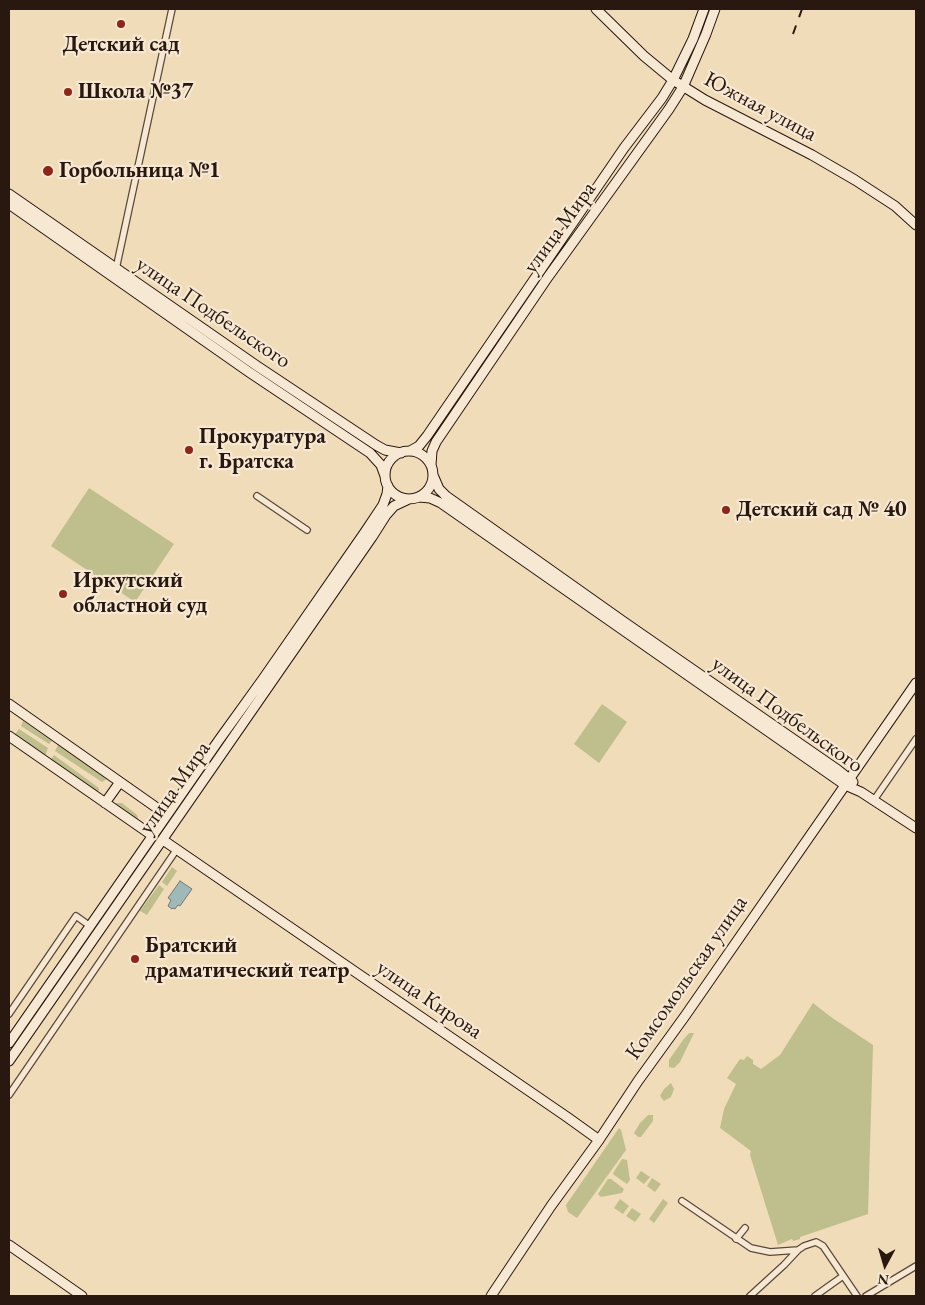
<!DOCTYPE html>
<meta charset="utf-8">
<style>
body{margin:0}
#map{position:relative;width:925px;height:1305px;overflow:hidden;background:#f1dcb9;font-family:"EB Garamond",serif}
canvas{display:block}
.frame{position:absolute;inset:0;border:10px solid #291810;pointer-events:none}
.north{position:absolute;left:860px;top:1240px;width:50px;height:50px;-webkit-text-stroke:4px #f6e8d2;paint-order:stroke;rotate:186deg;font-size:14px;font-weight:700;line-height:20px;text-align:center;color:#291810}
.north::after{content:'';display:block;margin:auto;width:18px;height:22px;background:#291810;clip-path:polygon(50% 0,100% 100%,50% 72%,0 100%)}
</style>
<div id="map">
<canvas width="925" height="1305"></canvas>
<div class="frame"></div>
<div class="north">N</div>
</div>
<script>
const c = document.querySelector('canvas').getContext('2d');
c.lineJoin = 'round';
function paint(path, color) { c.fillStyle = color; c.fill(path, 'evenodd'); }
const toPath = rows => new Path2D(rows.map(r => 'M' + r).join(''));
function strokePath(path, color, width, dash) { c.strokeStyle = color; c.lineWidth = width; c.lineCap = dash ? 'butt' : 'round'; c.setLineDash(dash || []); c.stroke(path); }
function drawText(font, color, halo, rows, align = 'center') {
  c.font = font + ' "EB Garamond",serif'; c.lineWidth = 4.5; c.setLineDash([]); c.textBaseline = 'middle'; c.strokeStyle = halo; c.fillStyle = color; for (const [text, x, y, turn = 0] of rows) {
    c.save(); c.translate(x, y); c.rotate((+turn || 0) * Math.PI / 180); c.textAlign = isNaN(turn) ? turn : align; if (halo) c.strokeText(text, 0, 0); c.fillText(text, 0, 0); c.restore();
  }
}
const green = toPath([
 [89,488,174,544,135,602,51,546],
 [602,704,627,722,599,763,574,744],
 [23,721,52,741,49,744,21,726],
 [19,729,48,748,44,759,13,737],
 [58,745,59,745,107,779,102,782,55,751],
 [54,755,99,788,98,795,49,762],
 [117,803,122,803,136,814,138,817,137,821,113,805],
 [172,867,177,871,167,886,162,882],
 [159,885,164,889,147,915,140,911],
 [813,1003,831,1017,873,1045,868,1214,800,1237,800,1239,793,1241,792,1239,778,1245,750,1155,751,1151,720,1128,724,1109,736,1084,727,1078,740,1059,744,1060,747,1056,753,1060,753,1064,761,1069,780,1055],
 [689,1033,694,1033,680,1062,674,1068,669,1067,669,1060,683,1040],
 [671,1083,674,1089,671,1097,664,1101,660,1096,664,1089],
 [648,1115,653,1115,653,1121,641,1137,638,1137,634,1133,640,1123],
 [619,1128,621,1130,626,1150,577,1218,568,1212,566,1205],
 [622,1159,627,1160,630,1180,627,1184,614,1175,613,1173],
 [641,1171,650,1177,644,1184,636,1178],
 [652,1178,661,1184,655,1192,647,1186],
 [608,1179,611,1179,624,1189,622,1193,601,1197,598,1194],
 [620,1199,629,1206,623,1214,614,1208],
 [663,1199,668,1203,654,1223,649,1219],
 [632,1208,641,1214,635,1222,626,1216]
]);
const water = toPath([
 [180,881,192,889,180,906,178,905,175,909,173,908,172,909,168,906,171,900,168,898,180,881]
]);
const street = toPath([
 [116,269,172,9],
 [257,496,307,530],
 [874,800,916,739],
 [9,1014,76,916,90,926],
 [9,1095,177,849],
 [682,1201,751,1248,770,1252,798,1250],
 [736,1239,745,1228],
 [750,1296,784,1265,798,1250,804,1246,816,1242,823,1246,857,1296],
 [815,1296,843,1276],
 [866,1296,916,1266]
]);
const secondary = toPath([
 [596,9,644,56,673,80,705,100,812,155,855,180,895,206,916,225],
 [9,194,257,366,376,445,385,450,401,453],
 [9,204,249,372,370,453,381,465,385,476],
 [410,451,419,446,427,436,624,148,662,98,673,80,693,39,704,9],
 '385 475a24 24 0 1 1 48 0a24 24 0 1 1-48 0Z',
 [431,465,432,451,436,442,548,277,669,109,683,87,706,34,715,9],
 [433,475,439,489,446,496,624,622,838,770,853,782],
 [419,497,430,498,441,503,845,785,861,792,916,828],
 [9,704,167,815],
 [9,736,153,836],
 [105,803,120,782],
 [163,840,567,1117,599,1140],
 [9,1043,219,740,263,679,365,532,383,505,387,494,388,486],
 [9,1061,372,537,386,515,394,506,409,499],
 [9,1245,82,1296],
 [491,1296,551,1206,599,1140,638,1081,685,1016,916,683]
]);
const rail = toPath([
 [793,34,802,9]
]);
const markers = [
 [121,24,5,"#8f2418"],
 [68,92,5,"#8f2418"],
 [48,171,6,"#8f2418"],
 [189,450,5,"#8f2418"],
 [726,510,5,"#8f2418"],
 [63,594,5,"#8f2418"],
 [135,959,5,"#8f2418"]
];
const poiNames = [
 ["Детский сад",121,45,"center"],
 ["Школа №37",78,92],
 ["Горбольница №1",59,171],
 ["Прокуратура",199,437],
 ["г. Братска",199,462],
 ["Детский сад № 40",736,510],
 ["Иркутский",73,581],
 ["областной суд",73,606],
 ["Братский",145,946],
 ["драматический театр",145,971]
];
const streetNames = [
 ["Южная улица",760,107,28],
 ["улица Мира",560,228,-54],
 ["улица Подбельского",213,313,34],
 ["улица Подбельского",787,715,36],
 ["улица Мира",175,788,-55],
 ["Комсомольская улица",687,978,-55],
 ["улица Кирова",429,1000,34]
];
paint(green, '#bebf8c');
paint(water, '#9eb9b8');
strokePath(water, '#6f7975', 1);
strokePath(street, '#5b493a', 8);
strokePath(secondary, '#291810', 11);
strokePath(street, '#f6e8d2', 5.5);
strokePath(secondary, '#f6e8d2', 9);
strokePath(rail, '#291810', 2, [9, 9]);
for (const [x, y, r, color] of markers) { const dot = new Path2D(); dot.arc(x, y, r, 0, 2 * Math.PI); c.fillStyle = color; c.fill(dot); strokePath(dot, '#f6e8d2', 2); }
drawText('bold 22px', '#291810', '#f6e8d2', poiNames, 'left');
drawText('22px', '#291810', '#f6e8d2', streetNames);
</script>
